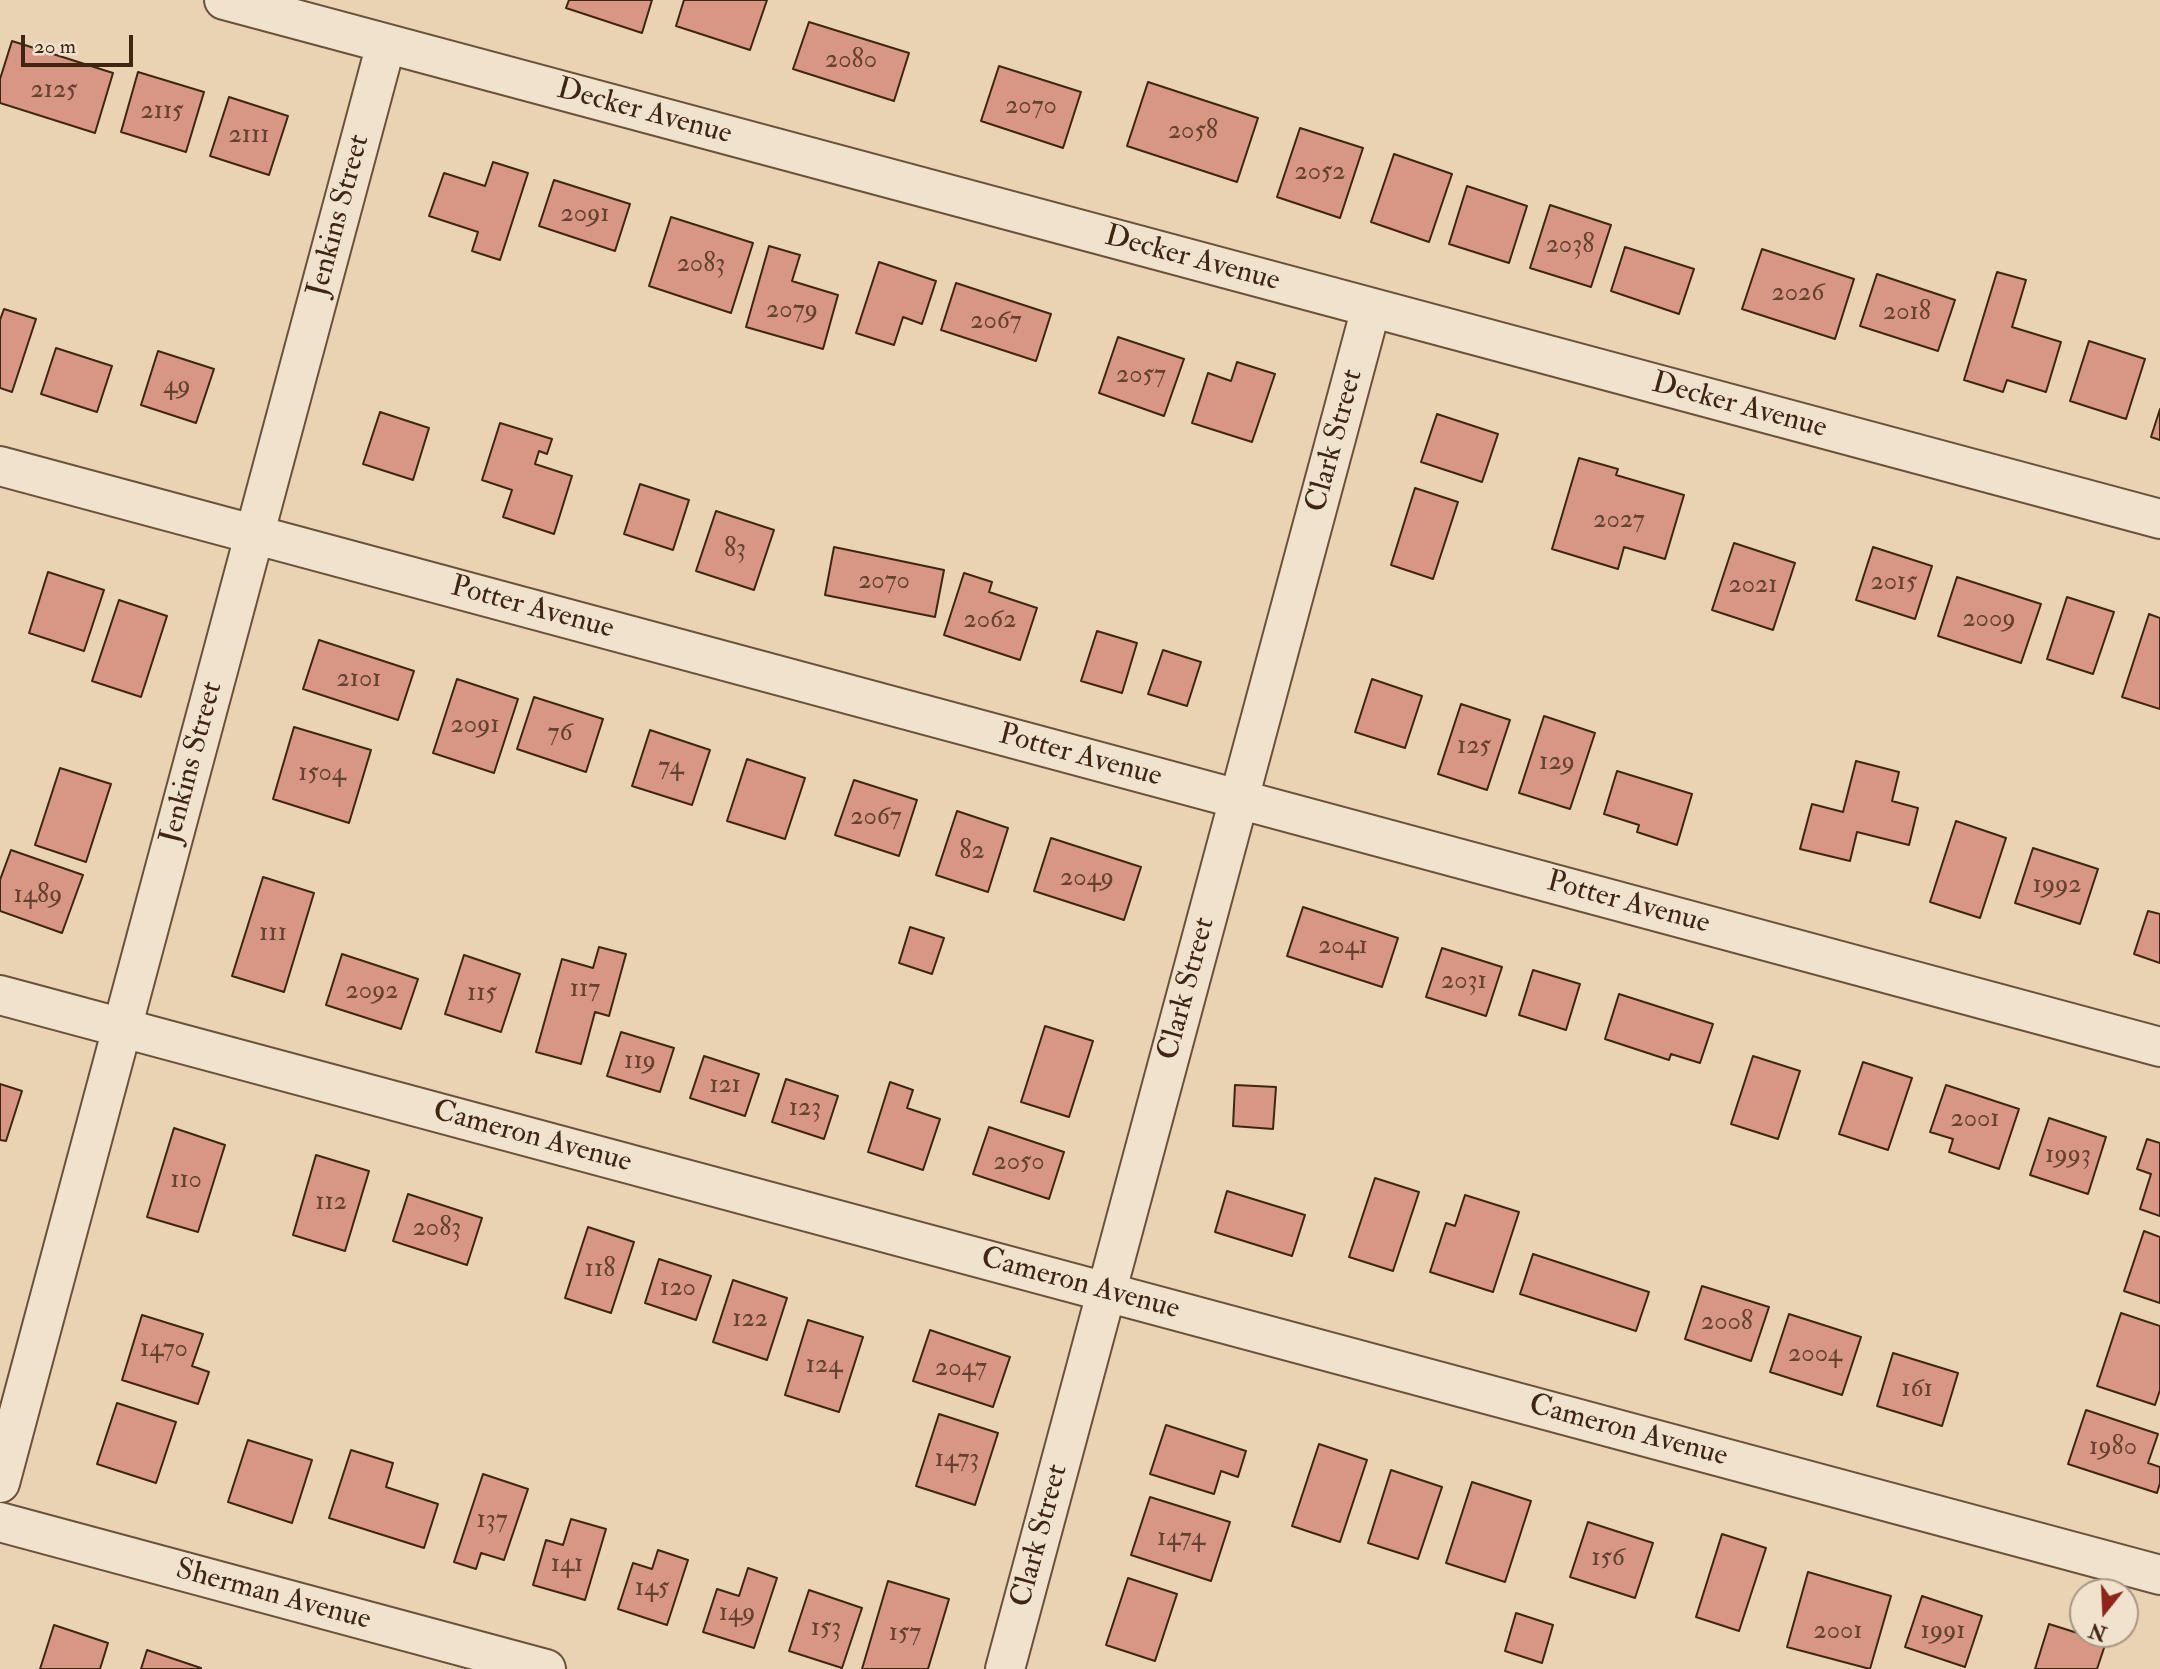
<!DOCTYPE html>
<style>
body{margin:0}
#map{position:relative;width:2160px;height:1669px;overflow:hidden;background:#e9d3b3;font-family:"IM FELL Double Pica",serif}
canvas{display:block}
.north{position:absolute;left:2069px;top:1578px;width:70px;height:70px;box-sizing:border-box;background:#f1e2ce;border:2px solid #aa9782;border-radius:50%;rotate:198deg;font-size:19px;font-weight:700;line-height:28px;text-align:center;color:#3f2611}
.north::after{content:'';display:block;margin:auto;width:24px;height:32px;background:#8f2418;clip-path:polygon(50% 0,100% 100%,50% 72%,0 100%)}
.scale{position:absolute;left:21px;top:35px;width:112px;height:32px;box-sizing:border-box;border:4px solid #3f2611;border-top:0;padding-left:9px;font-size:21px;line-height:24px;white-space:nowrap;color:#3f2611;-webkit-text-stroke:5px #f1e2ce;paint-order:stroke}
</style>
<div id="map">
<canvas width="2160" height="1669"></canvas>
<div class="north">N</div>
<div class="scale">20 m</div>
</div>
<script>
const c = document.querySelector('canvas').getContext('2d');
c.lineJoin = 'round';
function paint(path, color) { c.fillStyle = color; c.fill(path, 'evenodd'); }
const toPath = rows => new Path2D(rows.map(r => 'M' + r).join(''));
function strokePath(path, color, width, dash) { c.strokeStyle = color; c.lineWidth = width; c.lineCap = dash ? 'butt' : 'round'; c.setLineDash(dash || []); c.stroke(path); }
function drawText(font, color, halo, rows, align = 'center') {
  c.font = font + ' "IM FELL Double Pica",serif'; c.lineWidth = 5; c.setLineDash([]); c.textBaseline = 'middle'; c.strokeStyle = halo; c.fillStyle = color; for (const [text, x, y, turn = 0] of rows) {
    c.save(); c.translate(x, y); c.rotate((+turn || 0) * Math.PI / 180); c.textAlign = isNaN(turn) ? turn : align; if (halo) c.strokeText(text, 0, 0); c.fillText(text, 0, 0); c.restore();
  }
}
const building = toPath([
 [569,0,652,0,642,33,566,8,569,0],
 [684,0,767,0,750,50,676,26,684,0],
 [809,22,909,53,894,101,793,69,809,22],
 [12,41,113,73,95,133,0,103,0,79,12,41],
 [999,66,1081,92,1063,148,981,121,999,66],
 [138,72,204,92,186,152,121,132,138,72],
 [1148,82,1258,118,1237,182,1127,146,1148,82],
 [229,97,288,116,269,175,210,156,229,97],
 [1300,128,1363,148,1340,218,1277,197,1300,128],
 [1394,154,1452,174,1429,242,1371,222,1394,154],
 [493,162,528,173,500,260,472,251,478,232,429,216,444,173,485,186,493,162],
 [554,180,630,204,615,251,539,226,554,180],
 [1467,186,1527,206,1509,263,1449,244,1467,186],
 [1550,205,1611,225,1591,287,1530,268,1550,205],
 [671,217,753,243,731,313,649,286,671,217],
 [769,246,800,255,792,281,838,295,823,349,746,327,769,246],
 [1625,247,1694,269,1679,314,1611,291,1625,247],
 [1762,249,1854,279,1835,339,1742,309,1762,249],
 [879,262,936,281,922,324,903,317,894,345,856,333,879,262],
 [1997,272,2026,280,2012,327,2061,342,2046,392,2007,380,2003,392,1964,380,1997,272],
 [1877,274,1955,300,1938,351,1860,326,1877,274],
 [956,283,1051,314,1036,361,941,330,956,283],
 [4,309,36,319,12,392,0,388,0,320,4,309],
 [1118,337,1184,359,1164,416,1099,393,1118,337],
 [2089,341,2145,359,2126,419,2070,401,2089,341],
 [56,348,112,366,97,412,41,394,56,348],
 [158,351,214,369,196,423,141,405,158,351],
 [1237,362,1275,374,1252,442,1192,423,1208,373,1231,381,1237,362],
 [2160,409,2160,440,2151,437,2160,409],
 [380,412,429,428,413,480,363,464,380,412],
 [1437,414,1498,434,1482,482,1421,462,1437,414],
 [500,423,552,439,547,454,539,451,535,464,572,476,554,534,503,517,512,490,482,480,500,423],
 [1579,458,1618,469,1616,475,1684,495,1665,559,1624,547,1618,569,1552,549,1579,458],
 [640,484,689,500,673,550,624,534,640,484],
 [1415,488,1458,502,1433,579,1391,565,1415,488],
 [716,511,774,530,754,590,696,571,716,511],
 [1734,543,1795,563,1773,630,1712,610,1734,543],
 [834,547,944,570,935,617,825,595,834,547],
 [1873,547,1932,566,1915,619,1856,600,1873,547],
 [48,572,104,590,84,651,29,633,48,572],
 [964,573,992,582,989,592,1037,608,1020,660,944,635,964,573],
 [1957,577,2041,604,2021,663,1938,636,1957,577],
 [2067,597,2114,612,2093,674,2047,659,2067,597],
 [119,600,167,616,141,697,92,681,119,600],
 [2149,614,2160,618,2160,709,2122,697,2149,614],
 [1097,631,1137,643,1122,693,1081,681,1097,631],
 [319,640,414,671,398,720,303,689,319,640],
 [1163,650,1201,662,1187,706,1148,694,1163,650],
 [457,679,518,699,494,773,433,753,457,679],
 [1372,679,1422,696,1405,748,1355,732,1372,679],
 [534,697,603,719,586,772,517,749,534,697],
 [1461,704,1510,720,1487,790,1438,774,1461,704],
 [1544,716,1595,733,1570,809,1519,793,1544,716],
 [294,727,371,750,349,823,273,799,294,727],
 [650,730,710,750,692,805,632,786,650,730],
 [747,759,805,778,785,839,727,821,747,759],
 [1856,761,1899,772,1892,801,1918,808,1909,845,1857,832,1850,861,1800,849,1812,804,1843,812,1856,761],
 [60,768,111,784,86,862,35,845,60,768],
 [1617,771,1692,794,1677,845,1637,832,1639,825,1604,814,1617,771],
 [854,780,917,800,899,856,835,835,854,780],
 [957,811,1008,828,988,892,936,875,957,811],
 [1956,821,2006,838,1980,918,1930,902,1956,821],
 [1051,838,1141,867,1124,920,1034,891,1051,838],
 [2033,848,2098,869,2080,924,2015,903,2033,848],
 [11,850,83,875,62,933,0,911,0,880,11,850],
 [263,877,314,893,284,992,232,976,263,877],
 [1303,907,1398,938,1382,987,1287,956,1303,907],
 [2148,911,2160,914,2160,963,2134,954,2148,911],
 [910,927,944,938,932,974,899,963,910,927],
 [599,947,626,954,609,1016,595,1012,581,1064,536,1052,562,959,593,968,599,947],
 [1442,948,1502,967,1486,1016,1426,997,1442,948],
 [342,954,418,979,401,1029,326,1005,342,954],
 [464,955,520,974,501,1032,445,1014,464,955],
 [1533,970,1580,984,1566,1030,1519,1015,1533,970],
 [1619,994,1713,1024,1700,1063,1671,1054,1669,1060,1605,1039,1619,994],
 [1045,1026,1093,1041,1069,1117,1021,1102,1045,1026],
 [621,1032,674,1048,660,1092,607,1076,621,1032],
 [704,1056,759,1074,745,1116,690,1098,704,1056],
 [1753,1056,1800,1071,1778,1139,1731,1124,1753,1056],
 [1863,1062,1912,1078,1888,1150,1839,1134,1863,1062],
 [786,1079,838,1096,824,1139,772,1122,786,1079],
 [890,1082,913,1090,907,1108,940,1119,923,1170,868,1152,890,1082],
 [0,1084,22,1091,6,1141,0,1140,0,1084],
 [1235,1085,1276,1087,1273,1129,1233,1126,1235,1085],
 [1946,1085,2019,1109,1999,1169,1949,1152,1953,1139,1930,1132,1946,1085],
 [2049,1118,2106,1137,2088,1194,2030,1175,2049,1118],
 [989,1127,1064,1152,1049,1199,973,1174,989,1127],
 [174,1128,225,1145,198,1232,147,1217,174,1128],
 [2147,1139,2160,1143,2160,1216,2140,1209,2151,1174,2137,1169,2147,1139],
 [316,1155,369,1171,345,1251,293,1235,316,1155],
 [1375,1178,1419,1192,1393,1271,1349,1257,1375,1178],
 [1227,1191,1305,1215,1292,1256,1215,1232,1227,1191],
 [408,1194,482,1218,467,1265,393,1241,408,1194],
 [1465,1195,1519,1212,1493,1292,1430,1272,1446,1223,1455,1226,1465,1195],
 [588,1227,634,1242,611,1313,565,1298,588,1227],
 [2144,1231,2160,1237,2160,1303,2124,1291,2144,1231],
 [1533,1254,1649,1292,1636,1331,1520,1294,1533,1254],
 [659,1259,711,1276,696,1320,645,1303,659,1259],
 [733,1280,787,1298,767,1360,713,1342,733,1280],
 [1702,1286,1769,1307,1751,1361,1685,1339,1702,1286],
 [2121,1313,2160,1326,2160,1390,2155,1405,2097,1386,2121,1313],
 [1789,1314,1861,1337,1842,1395,1770,1372,1789,1314],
 [142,1315,203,1334,192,1366,209,1372,198,1404,122,1380,142,1315],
 [808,1320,863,1337,839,1412,785,1395,808,1320],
 [930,1330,1010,1357,993,1407,913,1381,930,1330],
 [1893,1353,1958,1373,1942,1426,1877,1406,1893,1353],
 [117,1403,176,1422,156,1483,97,1464,117,1403],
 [2086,1410,2158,1434,2148,1463,2160,1467,2160,1483,2157,1493,2068,1464,2086,1410],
 [939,1414,998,1433,975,1505,916,1486,939,1414],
 [1166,1425,1246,1451,1238,1477,1221,1471,1214,1494,1150,1474,1166,1425],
 [248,1440,312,1460,292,1523,228,1502,248,1440],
 [1319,1444,1367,1460,1340,1542,1292,1526,1319,1444],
 [351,1450,393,1463,386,1487,438,1504,424,1548,329,1518,351,1450],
 [1391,1470,1442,1487,1418,1559,1368,1543,1391,1470],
 [483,1474,528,1489,504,1560,481,1553,476,1569,454,1562,483,1474],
 [1472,1482,1531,1501,1505,1582,1446,1563,1472,1482],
 [1150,1497,1230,1522,1211,1581,1131,1555,1150,1497],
 [571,1519,606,1529,585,1600,533,1585,546,1540,563,1545,571,1519],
 [1588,1522,1653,1543,1635,1598,1570,1577,1588,1522],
 [1722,1534,1766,1548,1739,1631,1696,1617,1722,1534],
 [658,1550,688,1560,667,1625,618,1609,633,1563,652,1569,658,1550],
 [748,1568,777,1578,754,1648,703,1632,717,1589,739,1596,748,1568],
 [1808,1572,1891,1596,1870,1669,1787,1647,1808,1572],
 [1128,1578,1177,1594,1155,1661,1106,1645,1128,1578],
 [888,1581,949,1599,928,1669,862,1669,888,1581],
 [809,1590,862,1608,842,1668,789,1651,809,1590],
 [1922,1596,1982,1616,1965,1667,1905,1647,1922,1596],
 [1516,1613,1553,1625,1542,1663,1505,1651,1516,1613],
 [2049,1624,2106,1642,2097,1669,2035,1669,2049,1624],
 [54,1625,108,1643,100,1669,40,1669,54,1625],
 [147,1650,201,1668,201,1669,141,1669,147,1650]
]);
const minor = toPath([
 [224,0,2160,519],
 [0,466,2160,1047],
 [0,995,2160,1575],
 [0,1483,386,44],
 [0,1522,546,1669],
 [1005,1669,1371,308]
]);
const numberNames = [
 ["2080",851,61],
 ["2125",54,91],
 ["2070",1031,107],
 ["2115",162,112],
 ["2058",1193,132],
 ["2111",249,136],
 ["2052",1320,173],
 ["2091",585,215],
 ["2038",1570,246],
 ["2083",701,265],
 ["2026",1798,294],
 ["2079",792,311],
 ["2018",1907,313],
 ["2067",996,322],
 ["2057",1141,376],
 ["49",177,387],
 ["2027",1619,521],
 ["83",735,550],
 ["2070",884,582],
 ["2015",1894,583],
 ["2021",1753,586],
 ["2009",1989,620],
 ["2062",990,621],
 ["2101",359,680],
 ["2091",475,726],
 ["76",560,734],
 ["125",1474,747],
 ["129",1557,763],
 ["74",671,768],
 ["1504",322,774],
 ["2067",876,818],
 ["82",972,852],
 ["2049",1087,879],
 ["1992",2057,886],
 ["1489",38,896],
 ["111",273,934],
 ["2041",1343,947],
 ["2031",1464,982],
 ["117",585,990],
 ["2092",372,992],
 ["115",482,994],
 ["119",640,1062],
 ["121",725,1086],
 ["123",805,1109],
 ["2001",1975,1120],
 ["1993",2068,1156],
 ["2050",1019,1163],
 ["110",186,1181],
 ["112",331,1203],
 ["2083",437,1229],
 ["118",600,1270],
 ["120",678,1289],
 ["122",750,1320],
 ["2008",1727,1323],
 ["1470",164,1350],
 ["2004",1815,1355],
 ["124",824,1366],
 ["2047",961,1369],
 ["161",1917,1390],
 ["1980",2113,1448],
 ["1473",957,1460],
 ["137",492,1521],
 ["1474",1181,1539],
 ["156",1608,1559],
 ["141",567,1565],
 ["145",652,1589],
 ["149",737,1614],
 ["153",826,1629],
 ["2001",1838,1632],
 ["1991",1943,1632],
 ["157",905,1634]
];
const streetNames = [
 ["Decker Avenue",644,113,15],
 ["Jenkins Street",340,216,-75],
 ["Decker Avenue",1192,260,15],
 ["Decker Avenue",1739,407,15],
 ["Clark Street",1336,441,-75],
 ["Potter Avenue",532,609,15],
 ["Potter Avenue",1080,757,15],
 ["Jenkins Street",193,763,-75],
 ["Potter Avenue",1628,904,15],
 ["Clark Street",1188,989,-75],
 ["Cameron Avenue",532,1138,15],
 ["Cameron Avenue",1080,1285,15],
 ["Cameron Avenue",1628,1432,15],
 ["Clark Street",1041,1536,-75],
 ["Sherman Avenue",273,1596,15]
];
paint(building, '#d89684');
strokePath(building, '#3f2611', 2);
strokePath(minor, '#6a513a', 42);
strokePath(minor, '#f1e2ce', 38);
drawText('26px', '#65422e', null, numberNames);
drawText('30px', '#3f2611', '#f1e2ce', streetNames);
</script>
